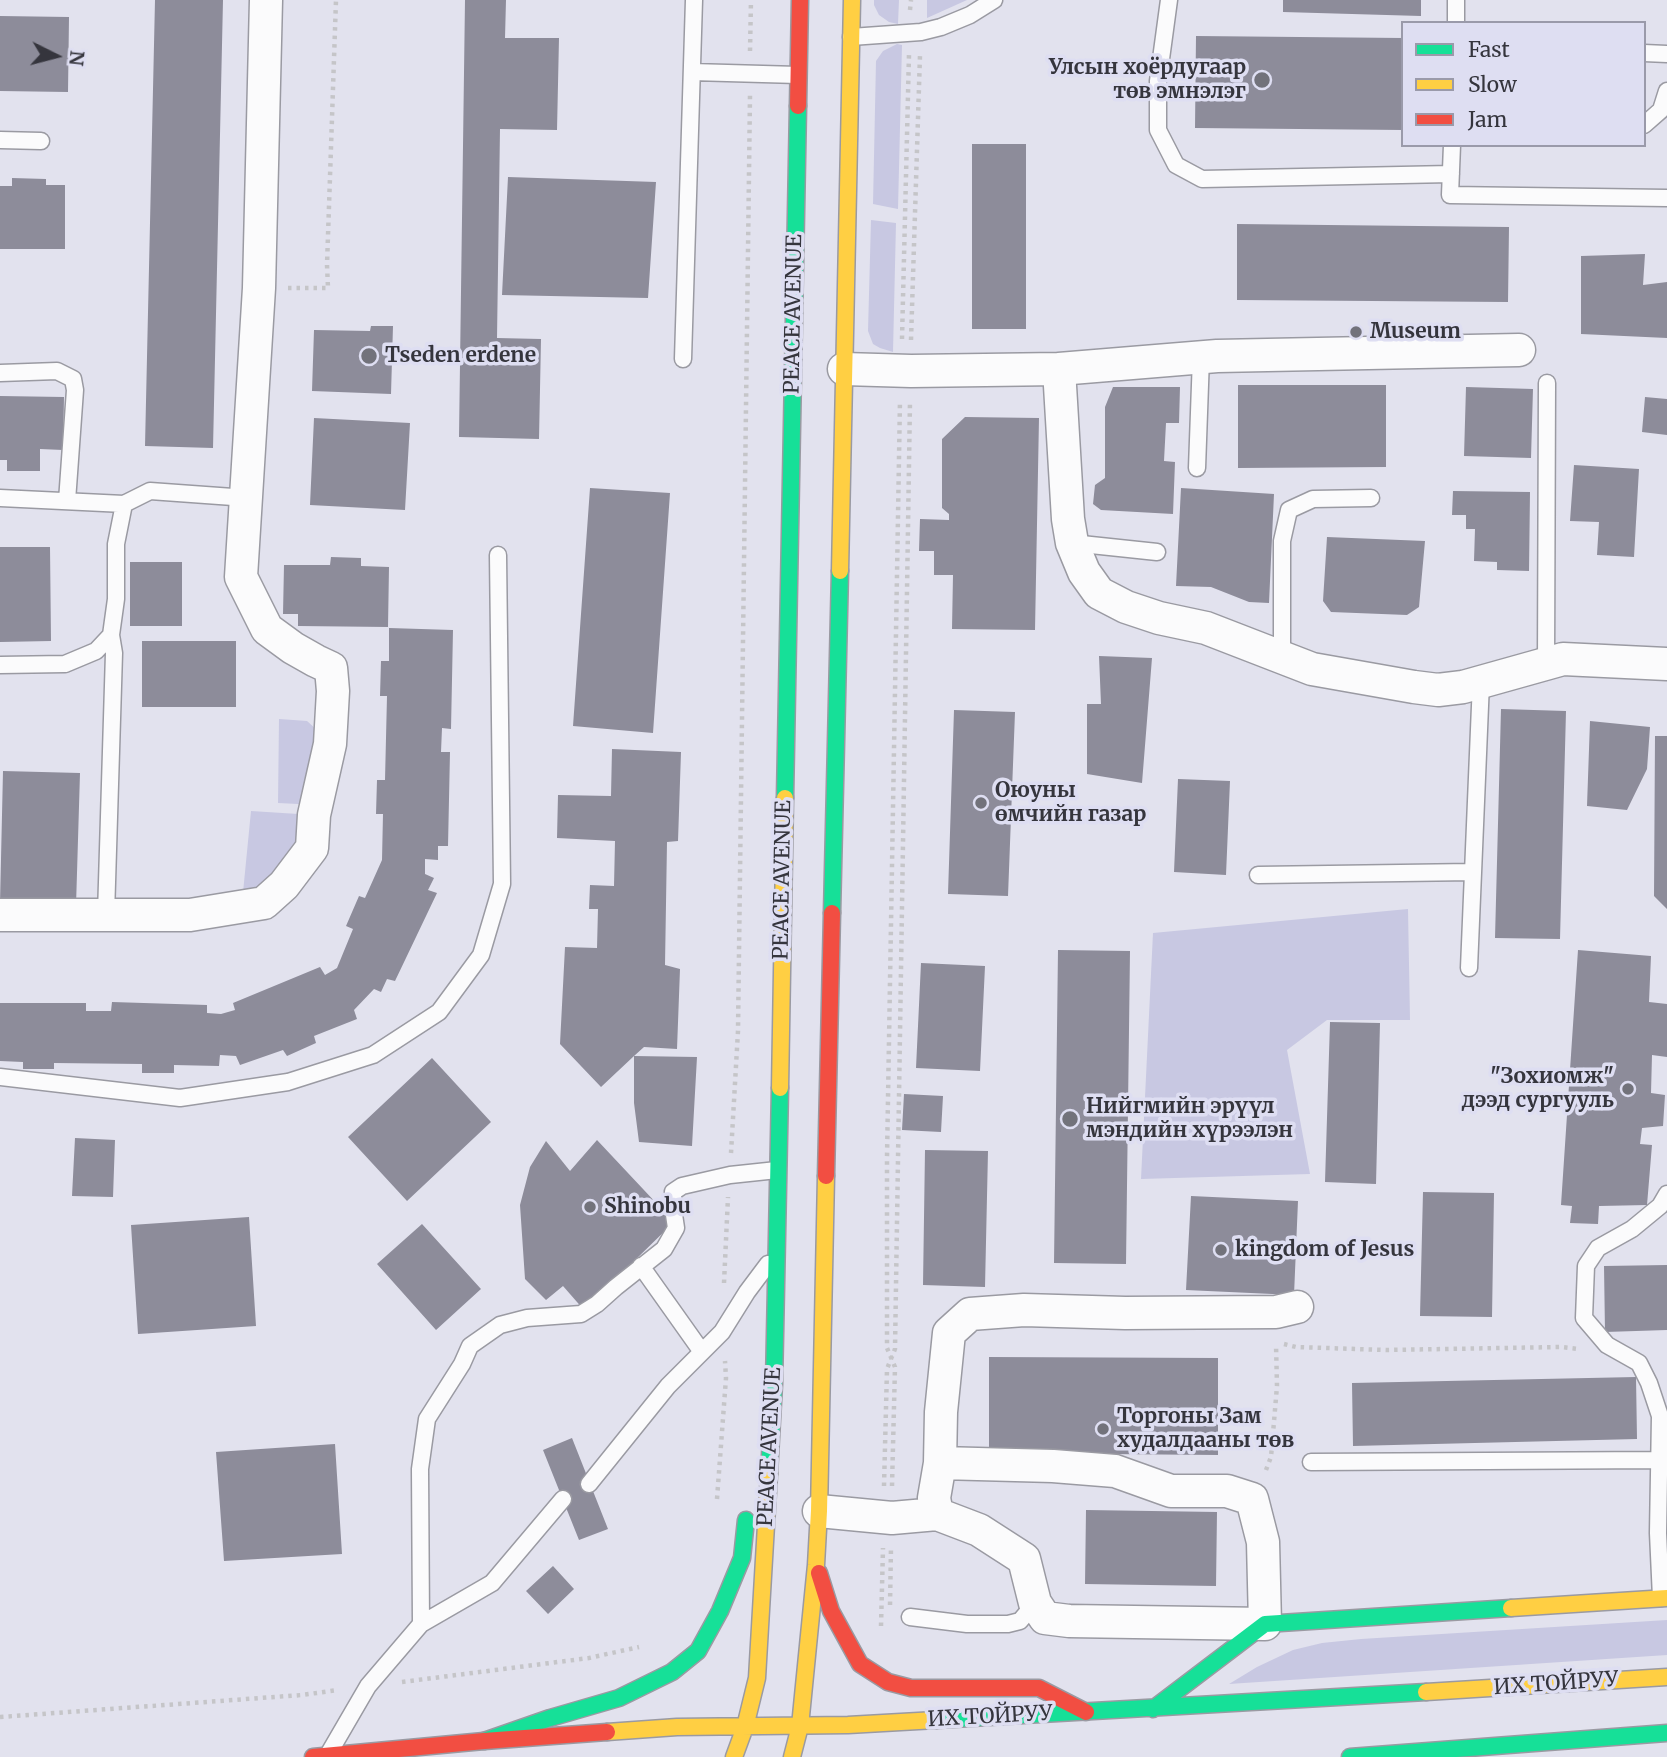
<!DOCTYPE html>
<meta charset="utf-8">
<style>
body{margin:0}
#map{position:relative;width:1667px;height:1757px;overflow:hidden;background:#e2e2ee;font-family:Merriweather,serif}
canvas{display:block}
.legend{position:absolute;left:1401px;top:21px;width:245px;height:126px;box-sizing:border-box;background:#dedef2;border:2px solid #9a9aaa;margin:0;padding:9px 12px;list-style:none;font-size:21px;color:#35353d}
.legend li{display:flex;align-items:center;gap:14px;height:35px}
.legend b{width:35px;border:2px solid #9a9aaa}
.north{position:absolute;left:21px;top:21px;width:70px;height:70px;-webkit-text-stroke:5px #dedef2;paint-order:stroke;rotate:96deg;font-size:19px;font-weight:700;line-height:28px;text-align:center;color:#35353d}
.north::after{content:'';display:block;margin:auto;width:24px;height:32px;background:#35353d;clip-path:polygon(50% 0,100% 100%,50% 72%,0 100%)}
</style>
<div id="map">
<canvas width="1667" height="1757"></canvas>
<ul class="legend">
<li><b style="height:9px;background:#16e098"></b>Fast</li>
<li><b style="height:9px;background:#ffcf43"></b>Slow</li>
<li><b style="height:9px;background:#f24e42"></b>Jam</li>
</ul>
<div class="north">N</div>
</div>
<script>
const c = document.querySelector('canvas').getContext('2d');
c.lineJoin = 'round';
function paint(path, color) { c.fillStyle = color; c.fill(path, 'evenodd'); }
const toPath = rows => new Path2D(rows.map(r => 'M' + r).join(''));
function strokePath(path, color, width, dash) { c.strokeStyle = color; c.lineWidth = width; c.lineCap = dash ? 'butt' : 'round'; c.setLineDash(dash || []); c.stroke(path); }
function drawText(font, color, halo, rows, align = 'center') {
  c.font = font + ' Merriweather,serif'; c.lineWidth = 7; c.setLineDash([]); c.textBaseline = 'middle'; c.strokeStyle = halo; c.fillStyle = color; for (const [text, x, y, turn = 0] of rows) {
    c.save(); c.translate(x, y); c.rotate((+turn || 0) * Math.PI / 180); c.textAlign = isNaN(turn) ? turn : align; if (halo) c.strokeText(text, 0, 0); c.fillText(text, 0, 0); c.restore();
  }
}
const green = toPath([
 [874,0,899,0,898,24,889,22,879,15,874,5],
 [927,0,967,0,927,18],
 [897,44,902,45,898,209,873,204,876,61,883,51],
 [871,220,896,223,893,352,880,348,873,344,868,331],
 [279,719,307,721,317,730,318,805,278,803],
 [251,811,314,815,312,848,240,923],
 [1408,909,1410,1020,1327,1020,1287,1050,1310,1174,1141,1179,1153,933],
 [1667,1620,1667,1655,1229,1684,1257,1667,1293,1650,1322,1643,1361,1639]
]);
const building = toPath([
 [155,0,223,0,213,448,145,446],
 [465,0,506,0,505,38,559,38,557,130,500,129,497,338,541,339,539,439,459,437],
 [1283,0,1421,0,1421,16,1283,12],
 [0,16,69,17,68,92,0,91],
 [1196,36,1403,38,1403,130,1195,128],
 [972,144,1026,144,1026,329,972,329],
 [508,177,656,182,648,298,502,295],
 [12,178,46,179,46,185,65,185,65,249,0,249,0,186,12,186],
 [1237,224,1509,227,1508,302,1237,300],
 [1645,254,1643,285,1667,282,1667,338,1581,334,1581,256],
 [371,326,393,326,391,394,312,391,314,330,370,331],
 [1238,385,1386,385,1386,467,1238,468],
 [1113,387,1180,387,1179,423,1166,423,1164,461,1175,462,1173,514,1101,510,1093,504,1095,485,1105,478,1105,407],
 [1466,387,1533,389,1531,458,1464,456],
 [0,396,64,397,63,450,40,449,40,471,7,471,7,460,0,460],
 [1645,397,1667,399,1667,435,1642,432],
 [965,417,1039,418,1035,630,952,629,953,575,934,575,934,551,919,551,920,519,949,520,949,514,942,508,942,439],
 [314,418,410,423,405,510,310,505],
 [1574,465,1639,469,1634,557,1597,555,1599,522,1570,521],
 [590,488,670,493,653,733,573,726],
 [1181,488,1274,494,1269,603,1249,602,1211,587,1176,586],
 [1453,491,1530,492,1529,571,1497,570,1497,562,1474,561,1475,529,1466,529,1466,515,1452,515],
 [1327,537,1425,541,1419,607,1407,615,1331,612,1323,601],
 [0,547,50,547,51,641,0,642],
 [331,557,361,558,361,566,389,567,388,627,298,626,298,614,283,614,284,565,330,565],
 [130,562,182,562,182,626,130,626],
 [389,628,453,630,451,729,442,728,441,752,450,752,448,846,438,846,438,860,425,859,425,874,434,878,428,890,437,893,395,981,387,979,381,992,374,989,354,1010,357,1019,314,1036,316,1043,287,1056,283,1050,240,1065,236,1056,220,1055,219,1066,174,1065,174,1073,142,1073,142,1064,54,1063,54,1069,23,1069,23,1062,0,1061,0,1003,86,1003,86,1011,111,1011,112,1002,207,1005,207,1013,221,1014,235,1010,233,1003,320,967,325,975,337,968,353,929,346,926,359,896,365,898,382,860,383,814,376,814,377,780,385,780,387,696,380,696,381,661,389,661],
 [142,641,236,641,236,707,142,707],
 [1099,656,1152,658,1142,783,1087,774,1087,704,1101,704],
 [1501,709,1566,711,1560,939,1495,938],
 [954,710,1015,712,1008,896,948,894],
 [1590,721,1650,727,1647,769,1627,810,1587,806],
 [1655,736,1667,736,1667,909,1654,896],
 [612,749,681,752,678,841,667,842,665,965,680,969,677,1049,644,1047,634,1056,697,1057,692,1146,639,1142,634,1103,634,1056,601,1087,560,1044,565,947,597,948,598,909,589,909,590,885,614,886,615,841,557,838,558,795,611,796],
 [3,771,80,773,76,906,0,903],
 [1178,779,1230,781,1226,875,1174,872],
 [1058,950,1130,951,1126,1264,1054,1263],
 [1578,950,1651,956,1649,1002,1667,1004,1667,1057,1652,1055,1651,1093,1665,1095,1663,1126,1642,1128,1640,1144,1652,1145,1647,1205,1599,1206,1598,1224,1570,1223,1572,1206,1561,1205],
 [921,963,985,966,980,1071,916,1068],
 [1330,1022,1380,1023,1376,1184,1325,1182],
 [432,1058,491,1122,407,1201,348,1137],
 [904,1094,943,1096,941,1132,902,1130],
 [75,1138,115,1140,113,1197,72,1196],
 [597,1140,674,1222,584,1310,563,1286,546,1300,525,1279,520,1205,530,1167,546,1141,570,1171],
 [925,1150,988,1151,985,1287,923,1285],
 [1423,1192,1494,1193,1492,1317,1420,1316],
 [1191,1196,1298,1201,1294,1295,1186,1290],
 [249,1217,256,1326,138,1334,131,1225],
 [422,1224,481,1289,436,1330,377,1264],
 [1667,1265,1667,1330,1605,1332,1604,1266],
 [989,1357,1218,1358,1218,1455,989,1453],
 [1636,1377,1637,1439,1353,1446,1352,1383],
 [572,1438,608,1529,579,1540,543,1450],
 [335,1444,342,1554,224,1561,216,1452],
 [1086,1510,1217,1512,1216,1586,1085,1584],
 [553,1566,574,1589,548,1614,526,1591]
]);
const path = toPath([
 [910,10,911,0],
 [750,51,751,0],
 [288,288,328,288,327,265,336,0],
 [902,339,909,54],
 [911,340,920,55],
 [731,1153,738,1031,750,95],
 [724,1283,728,1197],
 [1284,1344,1296,1347,1386,1350,1561,1347,1579,1349],
 [1266,1470,1271,1457,1277,1386,1276,1344],
 [884,1486,887,1369,895,1349,910,401],
 [892,1486,895,1367,887,1348,887,1157,900,400],
 [717,1499,726,1378,725,1361],
 [890,1605,891,1547],
 [881,1626,883,1548],
 [402,1682,589,1658,639,1647],
 [0,1717,302,1695,338,1690]
]);
const lane = toPath([
 [1169,0,1158,81,1158,130,1176,165,1202,179,1451,174],
 [1456,23,1456,0],
 [851,37,921,32,941,27,970,15,994,0],
 [1644,53,1667,54],
 [692,72,798,75],
 [1644,125,1661,110,1667,91],
 [0,140,41,141],
 [1452,145,1450,195,1667,198],
 [683,359,694,0],
 [0,373,57,371,73,379,75,390,67,501],
 [1197,468,1201,357],
 [0,498,124,504],
 [1072,543,1157,552],
 [1282,657,1282,541,1289,510,1313,499,1371,498],
 [1546,664,1547,383],
 [0,665,65,664,96,651,111,635,116,599,116,544,124,504,150,491,247,498],
 [1258,875,1472,872],
 [106,915,114,653,111,635],
 [1469,968,1481,682],
 [0,1077,180,1098,288,1082,373,1055,439,1012,481,955,502,884,498,555],
 [641,1266,702,1352],
 [1311,1462,1659,1460],
 [589,1484,668,1386,722,1332,747,1292,768,1264],
 [1661,1598,1658,1533,1660,1416,1649,1383,1639,1363,1607,1345,1584,1318,1586,1266,1598,1248,1632,1229,1660,1206,1667,1194],
 [910,1617,967,1624,1008,1624,1020,1621,1035,1603],
 [421,1624,420,1469,427,1419,462,1364,470,1346,500,1325,527,1318,581,1314,597,1304,616,1287,664,1249,676,1228,673,1208,673,1192,682,1186,730,1175,777,1170],
 [329,1753,368,1686,421,1624,492,1583,563,1499]
]);
const street = toPath([
 [844,369,911,371,1059,369,1068,519,1072,543,1084,572,1099,593,1126,607,1159,618,1206,628,1312,669,1414,687,1438,690,1463,687,1563,659,1667,664],
 [1059,369,1217,356,1519,350],
 [0,915,190,915,264,903,284,885,312,848,314,815,330,744,333,691,331,668,316,661,293,648,267,629,241,577,259,288,266,0],
 [819,1511,892,1518,937,1514,979,1530,1024,1559,1035,1603,1045,1618,1069,1621,1265,1624,1263,1542,1252,1499,1227,1491,1171,1491,1115,1471,1053,1466,940,1463],
 [937,1514,934,1498,940,1463,941,1412,949,1333,970,1314,1024,1310,1125,1313,1276,1312,1297,1307]
]);
const fast = toPath([
 [785,798,798,106],
 [832,913,840,571],
 [769,1474,774,1384,780,1088],
 [1153,1709,1265,1624,1511,1608],
 [936,1720,1426,1692],
 [484,1741,550,1718,619,1698,672,1672,698,1651,720,1611,742,1558,746,1520],
 [1350,1757,1667,1733]
]);
const slow = toPath([
 [840,571,852,0],
 [780,1088,785,798],
 [1511,1608,1667,1598],
 [1426,1692,1667,1677],
 [607,1732,677,1727,848,1725,936,1720],
 [734,1757,745,1727,757,1678,769,1474],
 [792,1757,800,1726,816,1565,819,1511,826,1176]
]);
const jam = toPath([
 [798,106,800,0],
 [826,1176,832,913],
 [819,1573,831,1611,860,1664,888,1682,911,1688,1039,1688,1086,1712],
 [313,1757,484,1741,607,1732]
]);
const markers = [
 [1262,80,9,"#72727b"],
 [1356,332,7,"#72727b"],
 [369,356,9,"#72727b"],
 [981,803,7,"#72727b"],
 [1628,1089,7,"#72727b"],
 [1070,1119,9,"#72727b"],
 [590,1207,7,"#72727b"],
 [1221,1250,7,"#72727b"],
 [1103,1429,7,"#72727b"]
];
const poiNames = [
 ["Улсын хоёрдугаар",1246,68,"right"],
 ["төв эмнэлэг",1246,92,"right"],
 ["Museum",1370,332],
 ["Tseden erdene",385,356],
 ["Оюуны",995,791],
 ["өмчийн газар",995,815],
 ["\"Зохиомж\"",1614,1077,"right"],
 ["дээд сургууль",1614,1101,"right"],
 ["Нийгмийн эрүүл",1086,1107],
 ["мэндийн хүрээлэн",1086,1131],
 ["Shinobu",604,1207],
 ["kingdom of Jesus",1235,1250],
 ["Торгоны Зам",1117,1417],
 ["худалдааны төв",1117,1441]
];
const streetNames = [
 ["PEACE AVENUE",794,314,-89],
 ["PEACE AVENUE",783,880,-89],
 ["PEACE AVENUE",770,1447,-87],
 ["ИХ ТОЙРУУ",1556,1684,-4],
 ["ИХ ТОЙРУУ",990,1717,-3]
];
paint(green, '#c8c8e2');
paint(building, '#8d8c9a');
strokePath(lane, '#9a9aa2', 19);
strokePath(street, '#9a9aa2', 35);
strokePath(fast, '#9a9aa2', 19);
strokePath(slow, '#9a9aa2', 19);
strokePath(jam, '#9a9aa2', 19);
strokePath(path, '#c5c5c8', 4.5, [3.5, 5]);
strokePath(lane, '#fbfbfc', 16);
strokePath(street, '#fbfbfc', 32);
strokePath(fast, '#16e098', 16);
strokePath(slow, '#ffcf43', 16);
strokePath(jam, '#f24e42', 16);
for (const [x, y, r, color] of markers) { const dot = new Path2D(); dot.arc(x, y, r, 0, 2 * Math.PI); c.fillStyle = color; c.fill(dot); strokePath(dot, '#dedef2', 2.5); }
drawText('bold 21px', '#35353d', '#dedef2', poiNames, 'left');
drawText('21px', '#35353d', '#dedef2', streetNames);
</script>
